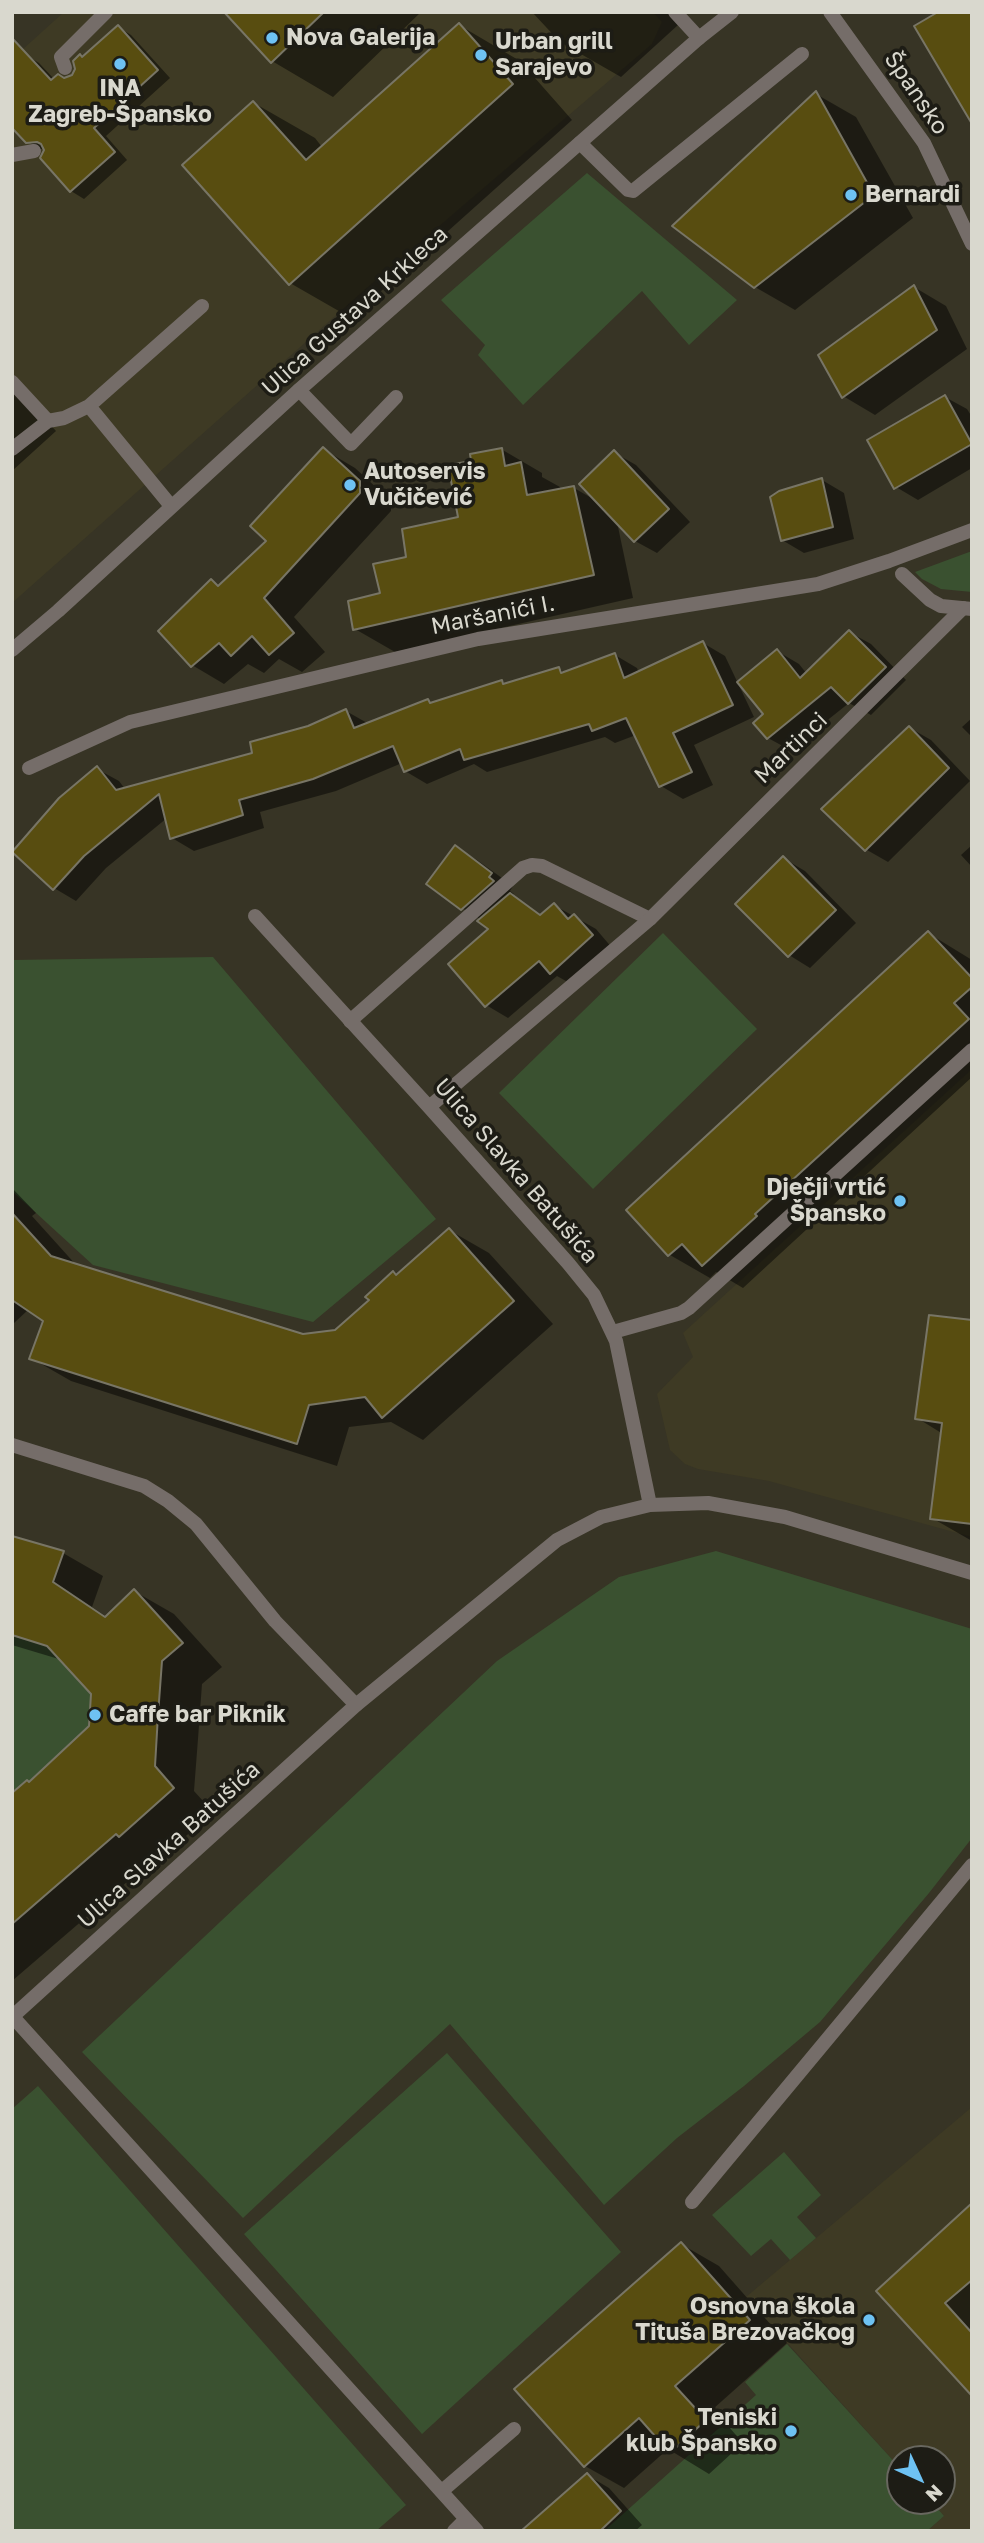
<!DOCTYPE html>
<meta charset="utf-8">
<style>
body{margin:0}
#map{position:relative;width:984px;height:2543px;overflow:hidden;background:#373425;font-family:"Golos Text",sans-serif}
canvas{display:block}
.frame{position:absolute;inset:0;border:14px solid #d9d8ce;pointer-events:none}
.north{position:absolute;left:886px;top:2445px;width:70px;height:70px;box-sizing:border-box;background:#1d1c15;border:2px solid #68675f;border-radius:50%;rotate:135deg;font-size:19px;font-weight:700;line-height:28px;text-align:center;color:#d9d8ce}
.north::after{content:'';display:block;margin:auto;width:24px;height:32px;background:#6ec2f3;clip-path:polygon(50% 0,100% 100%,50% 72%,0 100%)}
</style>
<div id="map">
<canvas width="984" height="2543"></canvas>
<div class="frame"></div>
<div class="north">N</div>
</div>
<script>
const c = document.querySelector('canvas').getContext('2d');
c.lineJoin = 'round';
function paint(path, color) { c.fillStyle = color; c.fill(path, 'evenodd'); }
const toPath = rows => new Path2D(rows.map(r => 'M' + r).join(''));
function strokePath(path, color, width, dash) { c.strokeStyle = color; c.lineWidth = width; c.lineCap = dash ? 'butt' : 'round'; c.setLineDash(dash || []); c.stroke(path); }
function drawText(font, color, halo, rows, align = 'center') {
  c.font = font + ' "Golos Text",sans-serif'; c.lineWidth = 7; c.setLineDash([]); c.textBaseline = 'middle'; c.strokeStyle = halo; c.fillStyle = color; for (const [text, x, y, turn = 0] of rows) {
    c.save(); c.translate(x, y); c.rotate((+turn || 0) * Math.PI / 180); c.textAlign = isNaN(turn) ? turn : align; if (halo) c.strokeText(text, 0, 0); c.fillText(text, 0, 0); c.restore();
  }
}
const built = toPath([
 [64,12,653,12,662,22,652,44,361,293,12,603,12,59],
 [972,1069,972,1537,769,1481,698,1469,685,1464,670,1450,657,1394,693,1357,683,1333],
 [972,2107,972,2531,927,2531,944,2516,931,2501,942,2501,942,2459,900,2459,900,2468,746,2297]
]);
const green = toPath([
 [587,173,737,300,689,345,642,291,523,405,478,355,485,345,441,300],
 [972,551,972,592,941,589,922,579,915,572],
 [663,933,757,1029,593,1189,499,1093],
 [213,957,436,1219,313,1322,93,1265,12,1191,12,960],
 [716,1551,972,1629,972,1838,929,1893,820,2022,744,2086,677,2138,604,2205,450,2024,243,2218,82,2052,497,1661,619,1577],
 [12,1635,52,1644,91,1694,88,1727,53,1759,55,1764,30,1783,26,1780,12,1793],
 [447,2053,621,2252,422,2434,244,2234],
 [38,2086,406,2505,376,2531,12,2531,12,2109],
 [784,2152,821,2195,797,2217,816,2238,790,2260,771,2239,751,2256,712,2215],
 [787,2344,900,2468,900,2501,931,2501,944,2516,927,2531,604,2531,756,2395,745,2382]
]);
const shadow = toPath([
 [226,12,421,12,333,97,272,61],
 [532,12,667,12,678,25,621,77,560,42],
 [459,25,520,61,572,120,351,318,290,283,254,103,315,138,322,147],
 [118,27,131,35,170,78,106,136,127,160,84,199,71,191,42,158,46,149,40,149,27,141,26,55,39,63,54,79,70,78,84,58],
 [816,94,856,117,913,218,795,310,755,287],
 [914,287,946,306,967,349,875,415,843,396],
 [12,382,56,431,12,471],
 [945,397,967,409,972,417,972,468,918,500,896,487],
 [323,449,355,468,391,501,391,511,294,617,325,652,302,672,279,659,264,673,248,664,224,684,192,665,211,581,221,586,268,541],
 [501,449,542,473,542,477,560,487,561,490,574,488,595,500,615,453,636,465,690,522,657,553,635,541,617,522,633,598,395,652,355,629,408,558,460,519,473,462],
 [822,480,844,493,854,539,804,553,782,540],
 [849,632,871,644,906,680,871,715,849,703,790,750,768,738,765,714,777,651,799,664,807,674],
 [703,643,725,656,754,717,694,745,713,785,683,799,661,786,636,735,615,743,605,737,487,772,474,764,427,784,405,771,402,763,336,791,260,812,264,828,194,851,172,838,167,818,106,868,76,901,54,888,97,769,119,781,125,789,255,754,346,711,369,724,428,701,433,704,502,682,507,685,559,669,566,673,615,655,637,668,639,673],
 [972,718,972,737,962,727],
 [910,728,931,740,970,781,888,862,867,850,824,809],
 [972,845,972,867,961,855],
 [456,847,477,860,513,886,510,891,514,894,512,896,543,916,554,905,596,929,613,949,573,985,557,976,508,1018,486,1005,490,929,482,920,462,908],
 [783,858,805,871,856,923,810,968,789,955],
 [928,933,972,960,972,1077,743,1288,716,1272,710,1278,670,1255,629,1210],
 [12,1188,36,1213,32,1216,77,1266,303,1336,335,1331,449,1230,489,1253,553,1324,423,1440,391,1422,349,1427,337,1466,71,1381,31,1358,45,1321,29,1309,12,1325],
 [972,1322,972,1541,932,1518,943,1434,917,1418],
 [12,1537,63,1553,103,1576,92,1607,107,1617,134,1591,174,1614,222,1667,202,1684,198,1739,194,1791,213,1812,160,1859,156,1857,12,1981,12,1797,90,1727,93,1693,62,1660,12,1645],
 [972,2206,972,2393,878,2291],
 [681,2244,719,2266,787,2343,713,2409,743,2443,709,2474,668,2449,624,2488,585,2466],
 [587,2475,609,2488,642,2525,635,2531,524,2531]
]);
const building = toPath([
 [224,12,324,12,271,63,224,12],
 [938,12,972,12,972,124,914,26,938,12],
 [459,23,513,84,289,285,182,165,253,101,306,160,459,23],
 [118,25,158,70,94,128,115,152,70,192,40,158,44,150,41,144,37,142,26,143,12,128,12,38,51,80,58,74,64,78,72,75,75,69,73,61,80,54,82,57,118,25],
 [816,91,874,195,754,288,672,226,816,91],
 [914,285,937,330,842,398,818,355,914,285],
 [945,395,972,444,894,489,867,440,945,395],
 [323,447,360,481,360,493,264,598,294,633,269,655,252,636,231,656,219,643,191,667,158,631,211,579,218,586,266,541,250,526,323,447],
 [502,448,505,466,521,462,527,495,574,486,594,575,353,630,348,601,380,593,373,564,406,557,402,529,458,517,448,465,471,461,470,454,502,448],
 [614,450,669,509,634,542,579,484,614,450],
 [822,478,833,527,781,541,770,497,779,491,822,478],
 [849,630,886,667,848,704,831,687,767,739,753,723,763,714,737,682,777,649,800,678,849,630],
 [703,641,733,705,673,733,692,772,659,787,626,718,592,731,589,724,464,760,460,749,404,772,393,746,313,779,239,800,243,815,170,839,159,794,84,856,53,890,12,852,59,798,97,766,116,790,252,753,250,742,308,726,346,709,354,728,428,699,430,703,502,680,503,684,559,667,561,673,615,653,624,678,703,641],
 [909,726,949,768,865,851,821,809,909,726],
 [455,845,492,873,489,877,494,881,461,910,426,884,455,845],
 [783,856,836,910,788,957,735,904,783,856],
 [510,893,540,915,554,903,568,919,574,914,593,935,550,974,539,961,485,1007,448,964,488,929,477,921,510,893],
 [928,931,972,978,972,987,954,1003,969,1019,755,1214,757,1216,702,1266,682,1244,668,1256,626,1210,928,931],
 [12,1213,51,1256,303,1334,335,1330,369,1300,365,1297,393,1271,396,1275,449,1228,514,1301,382,1418,365,1397,309,1405,297,1444,29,1359,43,1321,12,1300,12,1213],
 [929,1315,972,1320,972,1524,930,1519,942,1423,915,1419,929,1315],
 [12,1536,64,1551,53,1582,105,1617,134,1589,183,1643,162,1661,158,1715,155,1766,174,1788,119,1837,116,1834,12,1924,12,1793,27,1780,29,1782,89,1726,91,1694,47,1646,12,1635,12,1536],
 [972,2203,972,2280,945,2303,972,2333,972,2396,876,2291,972,2203],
 [681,2242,750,2320,675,2386,706,2420,670,2453,639,2418,584,2467,514,2389,681,2242],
 [587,2473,621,2511,600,2531,521,2531,587,2473]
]);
const service = toPath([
 [65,68,61,57,106,12],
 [580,143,628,190,633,191,802,54],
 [12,155,34,151],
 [12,382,48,421,12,449],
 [299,390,351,444,396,397],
 [48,421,64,418,89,406],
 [171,506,89,406,202,306],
 [613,1332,681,1313,689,1308,972,1050],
 [13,2017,477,2531],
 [692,2202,972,1865],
 [442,2491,514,2429],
 [454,2531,466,2519]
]);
const pedestrian = toPath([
 [902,574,930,600,941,606,972,609],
 [350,1021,523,868,532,865,542,866,650,919]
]);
const minor = toPath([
 [675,12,699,38],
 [830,12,924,143,972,244],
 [29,768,130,722,478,639,818,584,889,561,972,530],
 [255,916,429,1107,568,1263,594,1295,616,1341,650,1505],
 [429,1107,650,919,963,608],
 [12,1445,144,1486,168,1501,196,1524,275,1621,356,1705]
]);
const tertiary = toPath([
 [12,650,58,611,299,390,699,38,732,12],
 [12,2017,356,1705,557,1540,601,1517,650,1505,708,1503,785,1517,972,1573]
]);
const markers = [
 [272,38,7,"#6ec2f3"],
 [481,55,7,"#6ec2f3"],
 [120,64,7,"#6ec2f3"],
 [851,195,7,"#6ec2f3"],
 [350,485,7,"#6ec2f3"],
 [900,1201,7,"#6ec2f3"],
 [95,1715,7,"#6ec2f3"],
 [869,2320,7,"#6ec2f3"],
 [791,2431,7,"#6ec2f3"]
];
const poiNames = [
 ["Nova Galerija",286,38],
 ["Urban grill",495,42],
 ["Sarajevo",495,68],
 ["INA",120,89,"center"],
 ["Zagreb-Špansko",120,115,"center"],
 ["Bernardi",865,195],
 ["Autoservis",364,472],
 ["Vučičević",364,498],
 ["Dječji vrtić",886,1188,"right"],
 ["Špansko",886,1214,"right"],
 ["Caffe bar Piknik",109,1715],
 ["Osnovna škola",855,2307,"right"],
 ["Tituša Brezovačkog",855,2333,"right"],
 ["Teniski",777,2418,"right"],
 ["klub Špansko",777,2444,"right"]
];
const streetNames = [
 ["Špansko",916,93,56],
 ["Ulica Gustava Krkleca",355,311,-42],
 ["Maršanići I.",493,615,-11],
 ["Martinci",791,748,-44],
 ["Ulica Slavka Batušića",516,1171,49],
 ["Ulica Slavka Batušića",169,1845,-42]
];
paint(built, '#3e3a24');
paint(green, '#3a5130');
paint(shadow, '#0007');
paint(building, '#584d10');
strokePath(building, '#787565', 2);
strokePath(service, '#756d69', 14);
strokePath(pedestrian, '#756d69', 14);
strokePath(minor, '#756d69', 14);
strokePath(tertiary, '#756d69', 14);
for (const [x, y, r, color] of markers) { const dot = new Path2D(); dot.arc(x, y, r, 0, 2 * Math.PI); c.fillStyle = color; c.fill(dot); strokePath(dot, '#1d1c15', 2.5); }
drawText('bold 23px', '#d9d8ce', '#1d1c15', poiNames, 'left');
drawText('23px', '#d9d8ce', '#1d1c15', streetNames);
</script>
